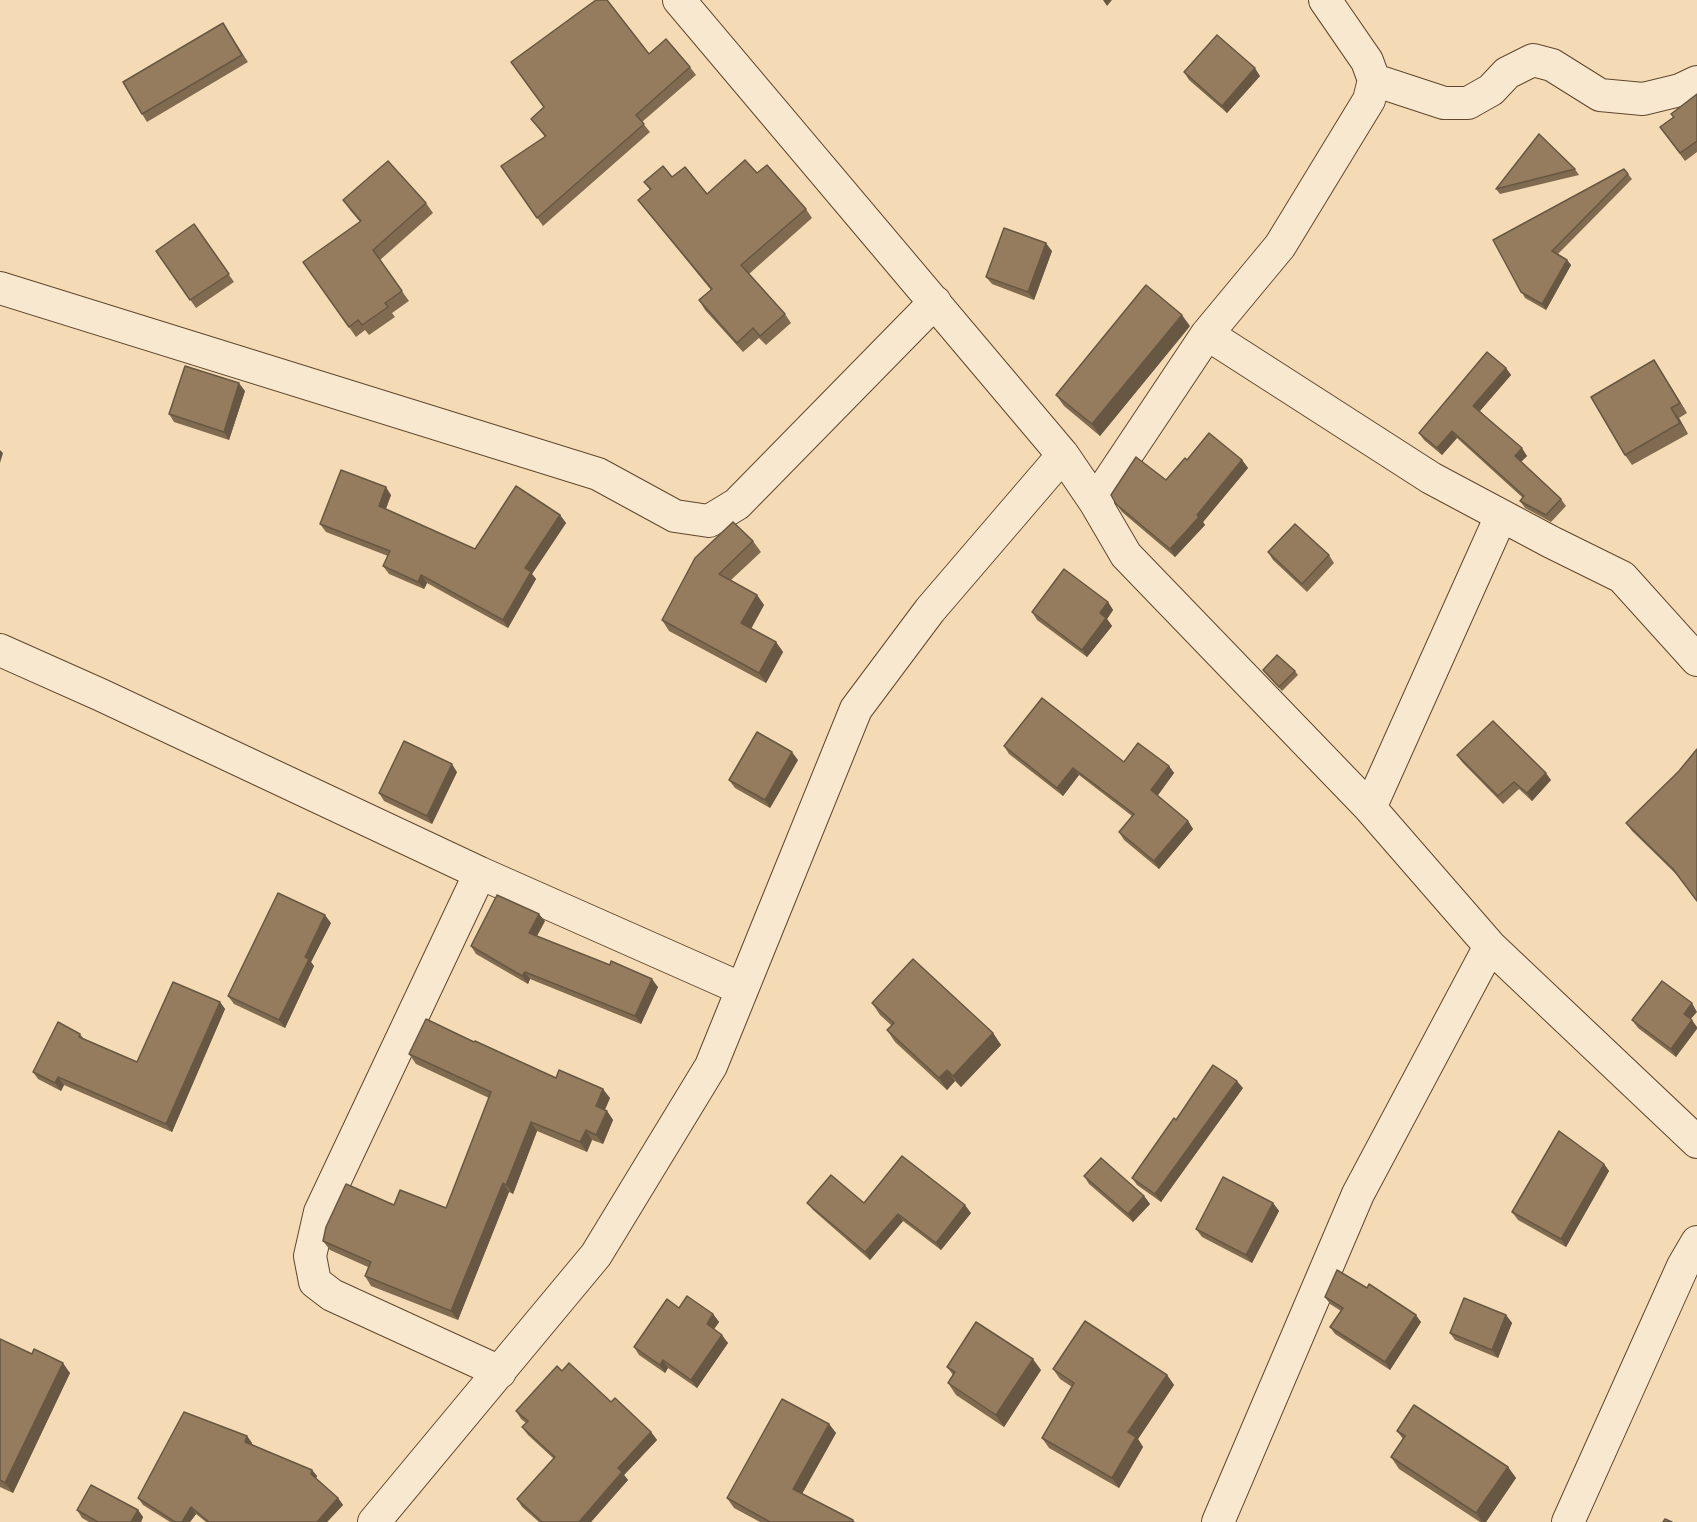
<!DOCTYPE html>
<style>
body{margin:0}
canvas{display:block;background:#f5dbb5}
</style>
<canvas width="1697" height="1522"></canvas>
<script>
const c = document.querySelector('canvas').getContext('2d');
c.lineJoin = 'round';
const toPath = rows => new Path2D(rows.map(r => 'M' + r).join(''));
function strokePath(path, color, width, dash) { c.strokeStyle = color; c.lineWidth = width; c.lineCap = dash ? 'butt' : 'round'; c.setLineDash(dash || []); c.stroke(path); }
function paint(path, color) { c.fillStyle = color; c.fill(path, 'evenodd'); }
const street = toPath([
 [679,0,1063,455,1095,502,1126,555,1370,808,1490,946,1697,1142],
 [1374,80,1444,103,1468,103,1491,90,1507,73,1533,60,1552,65,1600,95,1643,99,1680,90,1697,82],
 [0,288,598,474,675,516,709,521,737,504,935,302],
 [1207,334,1431,478,1551,542,1622,577,1697,660],
 [1095,502,1207,334,1280,246,1369,100,1374,80,1367,61,1325,0],
 [0,650,101,695,480,873,742,989],
 [1370,808,1501,516],
 [480,873,320,1212,310,1256,315,1282,332,1295,500,1372],
 [374,1522,596,1255,711,1066,856,709,930,610,1063,455],
 [1218,1522,1358,1194,1490,946],
 [1568,1522,1683,1266,1697,1242]
]);
const wall = toPath([
 [223,23,248,62,147,122,142,114],
 [649,54,690,67,696,75,642,122,650,132,543,226,501,166,545,137,531,119],
 [1184,72,1260,76,1227,113,1189,80],
 [1697,94,1697,152,1685,161,1660,127,1673,117,1671,114],
 [1575,169,1579,175,1500,194,1496,189],
 [1624,169,1632,179,1558,254,1567,260,1571,265,1546,310,1525,298,1493,240],
 [757,173,806,209,812,218,749,274,785,314,791,323,766,345,759,338,743,352,705,310,699,300,711,290,645,209,638,200,650,190,644,182,672,177,707,194],
 [343,200,426,203,433,213,380,260,409,301,392,313,395,317,369,335,365,330,356,337,303,262,360,222,350,210],
 [194,224,234,282,196,308,156,251],
 [1052,251,1034,300,992,284,986,277],
 [1190,326,1100,436,1064,406,1056,395],
 [1654,360,1687,413,1679,418,1688,434,1632,465,1625,455],
 [1506,368,1511,375,1480,411,1527,456,1521,461,1561,499,1566,506,1551,522,1525,508,1520,501,1523,498,1457,438,1442,455,1424,440,1419,433],
 [245,391,229,440,174,422,169,414],
 [1187,460,1242,460,1248,468,1203,522,1205,525,1175,557,1122,512,1116,504,1166,480],
 [391,495,386,509,475,549,560,515,566,523,532,574,536,579,508,628,427,583,424,589,389,574,383,566,388,556,326,532,320,524],
 [753,541,761,552,731,580,757,595,764,605,751,629,776,642,783,652,766,683,669,631,662,620],
 [1268,552,1329,555,1334,563,1307,592,1273,560],
 [1108,602,1113,610,1107,619,1112,626,1087,657,1037,620,1032,612],
 [1263,670,1295,671,1298,675,1282,691],
 [1004,746,1124,762,1169,766,1174,773,1157,796,1188,821,1193,829,1159,869,1124,840,1119,832,1132,816,1079,775,1063,796,1009,754],
 [1457,755,1551,780,1532,801,1519,789,1503,804,1462,762],
 [798,760,770,808,735,788,729,780],
 [1679,771,1678,876,1632,831,1626,823],
 [457,772,432,824,384,801,379,793],
 [545,921,537,936,658,987,641,1024,530,979,528,984,476,954,471,946],
 [331,923,311,962,314,966,285,1028,234,1004,228,996],
 [220,1002,225,1009,172,1132,64,1085,61,1091,38,1079,33,1072,80,1034,84,1039,137,1062],
 [872,1003,993,1033,1001,1045,961,1087,955,1081,947,1090,895,1042,887,1030,892,1026,880,1015],
 [1691,1019,1676,1057,1638,1028,1632,1020],
 [474,1042,556,1078,610,1098,605,1110,607,1111,613,1120,603,1144,592,1140,587,1152,537,1131,513,1194,509,1192,458,1320,371,1286,365,1276,368,1267,330,1250,323,1241,394,1205,446,1208,489,1098,416,1064,409,1054],
 [1243,1088,1161,1202,1137,1185,1132,1178,1176,1120],
 [1604,1164,1609,1171,1566,1247,1518,1220,1512,1212],
 [1084,1176,1144,1196,1150,1204,1133,1222,1089,1184],
 [807,1203,864,1203,971,1213,941,1250,903,1221,870,1260,813,1210],
 [1273,1203,1279,1211,1252,1263,1202,1237,1196,1229],
 [1367,1288,1421,1322,1390,1370,1335,1334,1330,1327,1341,1311,1330,1304,1325,1297],
 [679,1308,713,1314,719,1322,714,1329,728,1343,697,1388,668,1368,665,1373,639,1355,634,1347],
 [1506,1315,1512,1323,1498,1358,1455,1340,1450,1333],
 [0,1339,70,1373,13,1493,0,1487],
 [947,1367,1041,1370,1004,1427,956,1395,948,1383,953,1375],
 [1053,1369,1167,1375,1174,1385,1138,1439,1143,1447,1119,1488,1049,1448,1042,1438,1072,1387,1060,1379],
 [562,1371,611,1402,651,1432,657,1440,624,1475,628,1480,591,1522,539,1522,522,1507,517,1499,554,1459,528,1435,522,1427,526,1423,521,1419,516,1411],
 [829,1424,836,1433,802,1494,853,1520,855,1522,760,1522,734,1508,727,1498],
 [1397,1431,1508,1467,1516,1478,1486,1522,1480,1522,1399,1469,1391,1457,1403,1439],
 [247,1436,252,1443,251,1444,312,1470,317,1476,316,1478,338,1498,343,1505,327,1522,206,1522,196,1514,190,1522,170,1522,143,1505,138,1498],
 [77,1510,138,1510,143,1517,141,1522,89,1522,82,1518]
]);
const shadedWall = toPath([
 [1103,0,1112,0,1107,6],
 [1255,68,1260,76,1227,113,1222,106],
 [1046,243,1052,251,1034,300,1028,292],
 [1567,260,1571,265,1546,310,1542,304],
 [1182,315,1190,326,1100,436,1092,424],
 [1654,360,1661,371,1687,413,1680,403],
 [1506,368,1511,375,1478,413,1473,406],
 [239,383,245,391,229,440,224,432],
 [1671,408,1679,418,1688,434,1680,423],
 [1452,431,1457,438,1442,455,1437,448],
 [1522,448,1527,456,1520,463,1515,456],
 [0,450,3,453,0,463],
 [1242,460,1248,468,1203,522,1205,525,1175,557,1170,549],
 [386,487,391,495,384,513,379,506],
 [560,515,566,523,532,574,536,579,508,628,503,620,525,568],
 [421,575,427,583,424,589,418,582],
 [757,595,764,605,748,634,741,623],
 [1108,602,1113,610,1107,619,1112,626,1087,657,1082,650,1100,613],
 [776,642,783,652,766,683,759,673],
 [792,752,798,760,770,808,765,800],
 [452,764,457,772,432,824,427,816],
 [1169,766,1174,773,1156,798,1151,790],
 [1073,768,1079,775,1063,796,1057,788],
 [1546,773,1551,780,1532,801,1527,793],
 [1188,821,1193,829,1159,869,1154,861],
 [539,914,545,921,534,941,529,933],
 [325,915,331,923,311,962,314,966,285,1028,279,1020,305,957],
 [525,972,530,979,528,984,522,976],
 [652,979,658,987,641,1024,635,1016],
 [220,1002,225,1009,172,1132,166,1124],
 [1692,1003,1697,1012,1689,1021,1684,1014],
 [1692,1020,1697,1027,1697,1029,1676,1057,1671,1049],
 [993,1033,1001,1045,961,1087,953,1076],
 [947,1070,955,1081,947,1090,939,1078],
 [58,1077,64,1085,61,1091,55,1083],
 [1237,1081,1243,1088,1161,1202,1155,1194],
 [603,1089,610,1098,602,1115,596,1106],
 [607,1111,613,1120,603,1144,596,1135],
 [531,1122,537,1131,513,1194,506,1185],
 [586,1130,592,1140,587,1152,580,1142],
 [1604,1164,1609,1171,1566,1247,1561,1239],
 [503,1183,509,1192,458,1320,451,1311],
 [1144,1196,1150,1204,1133,1222,1128,1214],
 [1273,1203,1279,1211,1252,1263,1246,1255],
 [965,1205,971,1213,941,1250,936,1243],
 [898,1214,903,1221,870,1260,865,1252],
 [713,1314,719,1322,712,1332,707,1324],
 [1416,1315,1421,1322,1390,1370,1385,1362],
 [1506,1315,1512,1323,1498,1358,1492,1350],
 [722,1335,728,1343,697,1388,691,1380],
 [1033,1359,1041,1370,1004,1427,996,1415],
 [663,1360,668,1368,665,1373,660,1365],
 [63,1363,70,1373,13,1493,5,1483],
 [1167,1375,1174,1385,1138,1439,1143,1447,1119,1488,1112,1478,1128,1432],
 [829,1424,836,1433,799,1499,793,1489],
 [651,1432,657,1440,624,1475,628,1480,591,1522,579,1522,618,1468],
 [247,1436,252,1443,249,1448,245,1442],
 [1508,1467,1516,1478,1486,1522,1482,1522,1476,1513],
 [312,1470,317,1476,315,1480,311,1474],
 [338,1498,343,1505,327,1522,317,1522],
 [191,1507,196,1514,190,1522,182,1522],
 [138,1510,143,1517,141,1522,131,1522]
]);
const building = toPath([
 [596,0,607,0,649,54,666,39,690,67,636,115,644,124,537,218,501,166,546,136,531,119,544,107,511,62,596,0],
 [223,23,242,55,142,114,123,82,223,23],
 [1217,35,1255,68,1222,106,1184,72,1217,35],
 [1697,94,1697,141,1680,153,1660,127,1674,117,1671,114,1697,94],
 [1539,134,1575,169,1496,189,1539,134],
 [745,160,757,173,767,165,806,209,741,265,785,314,760,336,753,328,737,343,699,300,712,289,638,200,651,189,644,182,663,166,672,177,685,167,707,194,745,160],
 [388,161,426,203,373,250,402,291,385,303,388,307,362,325,358,320,349,327,303,262,361,221,343,200,388,161],
 [1624,169,1628,174,1552,251,1567,260,1542,304,1521,292,1493,240,1624,169],
 [194,224,229,274,190,300,156,251,194,224],
 [1004,228,1046,243,1028,292,986,277,1004,228],
 [1146,285,1182,315,1092,424,1056,395,1146,285],
 [1487,352,1506,368,1473,406,1522,448,1515,456,1561,499,1546,515,1520,501,1524,496,1452,431,1437,448,1419,433,1487,352],
 [1654,360,1680,403,1671,408,1680,423,1625,455,1591,397,1654,360],
 [185,366,239,383,224,432,169,414,185,366],
 [1209,433,1242,460,1197,515,1199,517,1170,549,1116,504,1111,495,1136,457,1166,480,1185,458,1187,460,1209,433],
 [341,470,386,487,379,506,475,549,516,486,560,515,525,568,531,572,503,620,421,575,418,582,383,566,390,551,320,524,341,470],
 [733,522,753,541,719,574,757,595,741,623,776,642,759,673,662,620,695,558,733,522],
 [1295,524,1329,555,1302,584,1268,552,1295,524],
 [1064,569,1108,602,1100,613,1106,618,1082,650,1032,612,1064,569],
 [1277,655,1295,671,1279,687,1263,670,1277,655],
 [1042,698,1124,762,1138,743,1169,766,1151,790,1188,821,1154,861,1119,832,1134,814,1073,768,1057,788,1004,746,1042,698],
 [1493,721,1546,773,1527,793,1514,782,1498,796,1457,755,1493,721],
 [757,732,792,752,765,800,729,780,757,732],
 [404,741,452,764,427,816,379,793,404,741],
 [1697,749,1697,901,1673,869,1626,823,1679,771,1697,749],
 [278,893,325,915,305,957,309,959,279,1020,228,996,278,893],
 [497,895,539,914,529,933,610,965,611,961,652,979,635,1016,525,972,522,976,471,946,497,895],
 [913,959,993,1033,953,1076,947,1070,939,1078,887,1030,894,1023,872,1003,913,959],
 [1662,981,1692,1003,1684,1014,1692,1020,1671,1049,1632,1020,1662,981],
 [173,982,220,1002,166,1124,58,1077,55,1083,33,1072,58,1022,80,1034,79,1037,137,1062,173,982],
 [426,1019,474,1042,475,1041,556,1078,559,1070,603,1089,596,1106,607,1111,596,1135,586,1130,580,1142,531,1122,506,1185,503,1183,451,1311,365,1276,371,1262,323,1241,326,1227,346,1184,394,1205,400,1190,446,1208,491,1092,409,1054,426,1019],
 [1213,1065,1237,1081,1155,1194,1132,1178,1174,1118,1176,1120,1213,1065],
 [1559,1131,1604,1164,1561,1239,1512,1212,1559,1131],
 [902,1156,965,1205,936,1243,898,1214,865,1252,807,1203,831,1175,864,1203,902,1156],
 [1101,1158,1144,1196,1128,1214,1084,1176,1101,1158],
 [1223,1177,1273,1203,1246,1255,1196,1229,1223,1177],
 [1337,1270,1367,1288,1369,1284,1416,1315,1385,1362,1330,1327,1343,1308,1325,1297,1337,1270],
 [687,1296,713,1314,707,1324,722,1335,691,1380,663,1360,660,1365,634,1347,667,1299,679,1308,687,1296],
 [1464,1298,1506,1315,1492,1350,1450,1333,1464,1298],
 [1085,1321,1167,1375,1128,1432,1136,1437,1112,1478,1042,1438,1074,1383,1053,1369,1085,1321],
 [976,1322,1033,1359,996,1415,948,1383,955,1372,947,1367,976,1322],
 [0,1339,32,1354,34,1349,63,1363,5,1483,0,1480,0,1339],
 [569,1363,611,1402,615,1398,651,1432,618,1468,622,1472,579,1522,542,1522,517,1499,555,1457,522,1427,528,1421,516,1411,557,1366,562,1371,569,1363],
 [782,1399,829,1424,793,1489,853,1520,852,1522,770,1522,727,1498,782,1399],
 [1414,1405,1508,1467,1476,1513,1391,1457,1405,1436,1397,1431,1414,1405],
 [184,1412,247,1436,245,1442,312,1470,311,1474,338,1498,317,1522,209,1522,191,1507,182,1522,175,1522,138,1498,184,1412],
 [91,1485,138,1510,131,1522,98,1522,77,1510,91,1485],
 [1665,1519,1672,1522,1663,1522,1665,1519]
]);
strokePath(street, '#5f472d', 34);
strokePath(street, '#f8e8cf', 32);
paint(wall, '#806b51');
paint(shadedWall, '#685742');
paint(building, '#957c5e');
strokePath(building, '#685742', 1.5);
</script>
